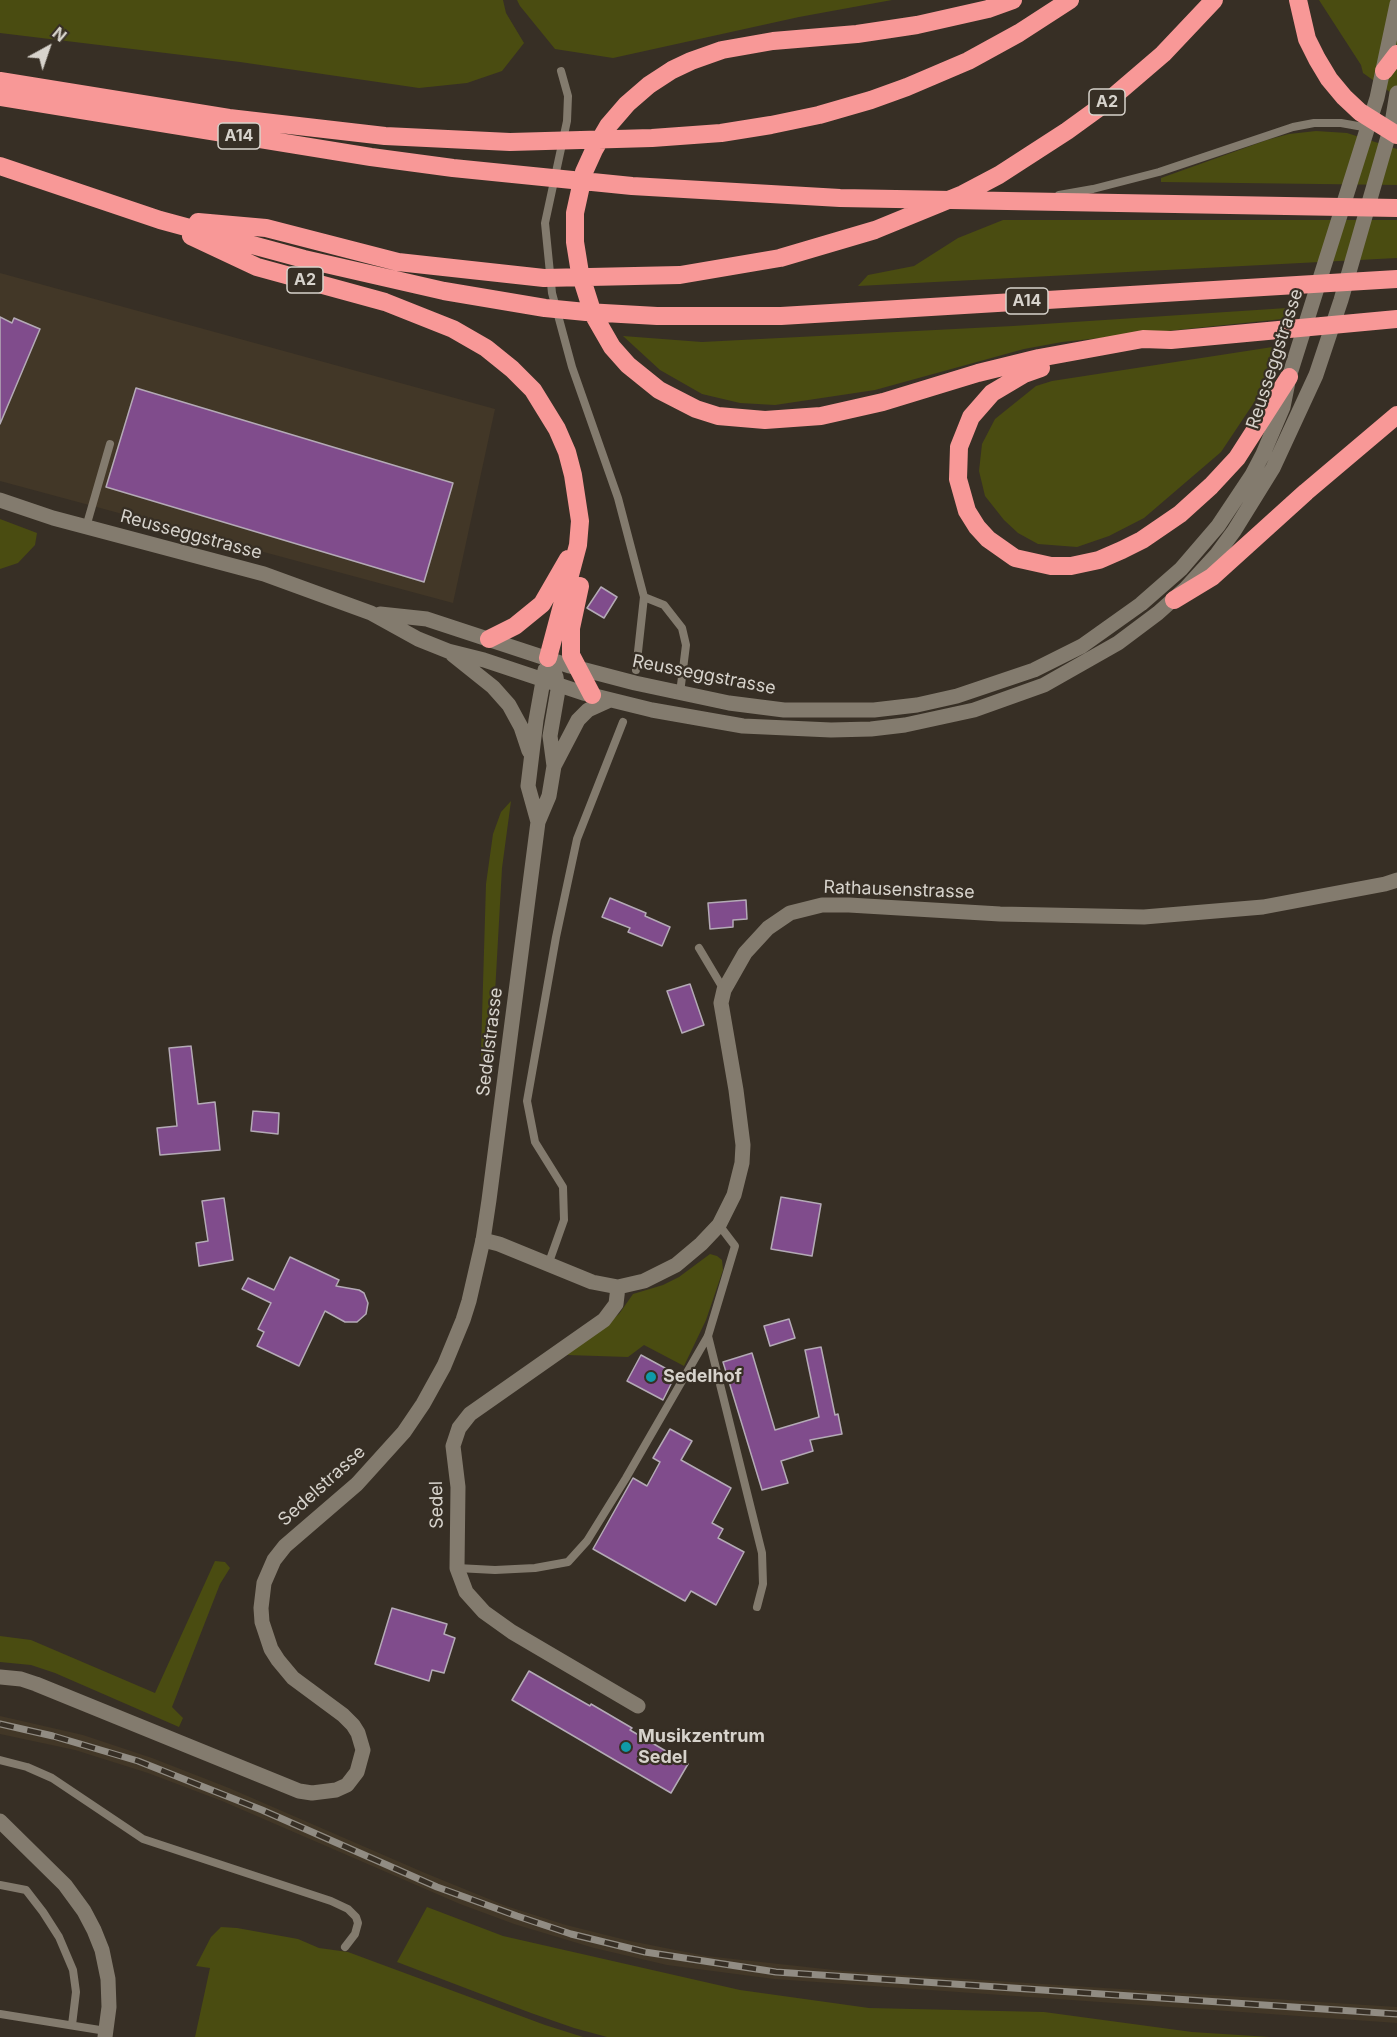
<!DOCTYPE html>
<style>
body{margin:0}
#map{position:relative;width:1397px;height:2037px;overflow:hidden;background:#372f25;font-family:Inter,sans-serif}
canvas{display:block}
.north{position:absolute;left:18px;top:18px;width:60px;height:60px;-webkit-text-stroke:4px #372f25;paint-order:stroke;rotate:40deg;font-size:16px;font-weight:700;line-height:24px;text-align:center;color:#d7d3cc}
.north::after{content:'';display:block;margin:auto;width:21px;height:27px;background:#d7d3cc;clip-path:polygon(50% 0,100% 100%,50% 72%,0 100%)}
</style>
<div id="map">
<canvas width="1397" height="2037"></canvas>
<div class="north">N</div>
</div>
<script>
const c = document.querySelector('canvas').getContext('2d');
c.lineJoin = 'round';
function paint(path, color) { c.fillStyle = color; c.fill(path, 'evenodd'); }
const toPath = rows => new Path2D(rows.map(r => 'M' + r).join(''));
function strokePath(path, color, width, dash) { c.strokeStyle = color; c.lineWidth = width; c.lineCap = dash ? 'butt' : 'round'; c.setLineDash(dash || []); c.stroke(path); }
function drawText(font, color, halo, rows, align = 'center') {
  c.font = font + ' Inter,sans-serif'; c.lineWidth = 4.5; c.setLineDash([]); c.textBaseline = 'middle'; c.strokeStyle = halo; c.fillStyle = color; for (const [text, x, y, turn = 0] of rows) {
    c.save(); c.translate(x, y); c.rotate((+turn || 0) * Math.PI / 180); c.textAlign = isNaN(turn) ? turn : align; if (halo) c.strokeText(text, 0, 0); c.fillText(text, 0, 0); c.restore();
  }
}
const built = toPath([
 [0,273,495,409,453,603,0,481],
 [0,1716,83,1735,152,1758,229,1788,425,1873,506,1906,566,1925,630,1941,706,1956,843,1971,1397,2007,1397,2023,774,1979,667,1965,594,1948,514,1924,460,1904,222,1801,148,1773,75,1750,0,1734]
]);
const green = toPath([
 [0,0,503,0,506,13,524,43,502,71,467,83,419,88,240,62,0,33],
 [517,0,892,0,799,17,613,58,555,49,520,6],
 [1319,0,1397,0,1397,97,1363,73,1361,65],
 [1316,131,1347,133,1397,149,1397,185,1161,182,1161,178,1267,140,1289,134],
 [1003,220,1397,220,1397,258,858,286,868,275,914,266,958,238],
 [1287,308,1292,318,1062,342,1024,349,875,390,775,405,740,403,702,394,660,370,623,336,702,342,1013,326],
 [1279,346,1273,374,1221,452,1144,518,1109,536,1077,547,1038,544,1018,533,1004,520,985,496,979,471,982,444,995,419,1036,386,1052,381],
 [0,519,37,533,35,545,18,563,0,569],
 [511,801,502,868,494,1011,487,1068,482,1068,481,1051,486,884,493,834,501,812],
 [710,1254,717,1256,722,1260,723,1270,706,1320,684,1366,644,1345,628,1357,567,1355,619,1314,633,1294,663,1285,679,1277],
 [215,1561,225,1562,230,1568,220,1584,172,1707,183,1718,179,1727,55,1673,31,1665,0,1662,0,1636,31,1640,155,1693],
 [427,1907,503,1936,740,1990,869,2008,1044,2012,1192,2032,1270,2037,607,2037,574,2028,531,2013,397,1962],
 [221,1927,237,1928,298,1939,319,1948,348,1952,545,2025,583,2037,195,2037,210,1968,196,1966,211,1937]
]);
const building = toPath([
 [0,317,12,323,14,318,40,329,0,424,0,317],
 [136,388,453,483,424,582,106,487,136,388],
 [601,587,617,597,604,618,587,608,601,587],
 [610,898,646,913,645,916,670,927,662,946,628,932,630,928,602,917,610,898],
 [746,900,747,919,733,920,733,927,710,929,708,903,746,900],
 [690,984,704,1025,682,1033,667,991,690,984],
 [191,1046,198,1104,215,1102,220,1150,160,1155,157,1128,177,1126,169,1048,191,1046],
 [253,1111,279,1113,278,1134,251,1131,253,1111],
 [781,1197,821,1204,812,1256,771,1249,781,1197],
 [224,1198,233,1260,199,1266,196,1243,208,1241,202,1201,224,1198],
 [290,1257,339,1280,336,1286,359,1290,364,1293,368,1303,366,1314,357,1322,345,1322,325,1311,299,1366,257,1346,264,1332,258,1329,271,1303,242,1289,248,1278,274,1290,290,1257],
 [789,1319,795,1338,770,1346,764,1326,789,1319],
 [821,1347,835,1415,838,1414,842,1434,810,1440,813,1451,781,1461,788,1483,762,1490,723,1362,752,1353,775,1430,819,1417,805,1350,821,1347],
 [641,1355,676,1374,663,1400,627,1381,641,1355],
 [670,1429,692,1441,681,1460,731,1488,712,1523,723,1529,718,1538,744,1552,716,1605,691,1591,685,1601,593,1549,633,1478,647,1486,660,1462,653,1458,670,1429],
 [392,1608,447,1624,444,1634,455,1638,444,1673,432,1670,429,1681,375,1664,392,1608],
 [529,1671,590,1706,591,1704,632,1728,630,1730,688,1764,671,1793,512,1700,529,1671]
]);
const service = toPath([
 [561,71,568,96,567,121,545,223,552,293,572,367,618,498,644,597,636,670],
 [1059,195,1093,189,1159,172,1293,127,1314,123,1341,123,1369,128],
 [86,527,110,444],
 [644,597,664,605,682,628,686,645,680,693],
 [699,948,724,990],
 [548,1265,564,1220,563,1187,535,1142,527,1101,556,937,577,839,623,722],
 [708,1336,762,1553,763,1584,757,1607],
 [457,1568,495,1570,535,1568,568,1562,587,1541,626,1478,708,1336,735,1246,719,1225],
 [0,1760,27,1767,52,1778,143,1839,331,1901,348,1909,356,1917,358,1923,355,1934,345,1947],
 [0,1885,26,1890,43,1912,59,1937,73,1970,76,1992,72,2025],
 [0,2014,106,2031]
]);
const minor = toPath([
 [483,1240,499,1244,592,1282,618,1287,644,1281,676,1265,701,1244,719,1225,734,1195,742,1163,743,1145,736,1090,721,1003,724,990,745,953,768,928,790,913,822,905,849,905,1000,914,1144,917,1263,907,1385,884,1397,880],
 [618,1287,616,1304,604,1320,470,1414,459,1428,453,1446,458,1487,457,1568,466,1592,484,1612,512,1632,638,1706]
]);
const secondary = toPath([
 [0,500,53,518,264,574,371,613,418,639,448,651,484,660,583,693,652,710,743,726,831,730,871,729,905,725,974,710,1044,685,1118,643,1158,613,1186,588,1217,554,1234,531,1273,468,1316,375,1341,300,1383,154,1392,123,1397,93],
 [380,614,427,619,570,666,635,683,729,703,784,710,874,710,917,705,957,696,1034,670,1082,646,1141,604,1181,569,1218,526,1252,475,1263,454,1283,407,1289,377,1377,98,1397,4],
 [453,655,493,687,509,705,521,727,529,751],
 [554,766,578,720,588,710,610,700],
 [538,822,528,786,536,720,545,670],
 [0,1677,21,1679,36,1684,299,1791,312,1793,336,1790,347,1785,357,1772,363,1750,358,1733,353,1725,343,1715,293,1678,278,1660,271,1649,262,1622,261,1608,264,1583,274,1560,285,1546,357,1484,404,1432,423,1404,444,1366,463,1320,469,1301,483,1240,489,1200,538,822,549,796,554,766,550,736,558,690,556,677,548,658],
 [0,1821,65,1885,84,1911,94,1930,102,1950,108,1979,109,2007,105,2037]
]);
const motorway = toPath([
 [1013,0,988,9,917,25,857,34,773,41,722,50,691,61,672,70,649,85,627,104,608,126,594,150,584,172,575,213,575,242,580,273,593,314,612,347,628,365,659,390,696,409,718,416,765,420,821,416,883,402,978,373,1039,358,1143,339,1171,340,1397,319],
 [1298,0,1307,39,1317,59,1329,79,1344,97,1360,112,1397,135],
 [1384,71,1397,54],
 [0,81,229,118,385,136,510,142,652,138,721,133,771,125,819,115,871,100,907,87,968,61,1019,33,1070,0],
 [0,97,371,157,453,168,632,186,840,198,1397,208],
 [0,166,160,220,304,259,444,291,545,308,586,312,657,316,781,316,1397,279],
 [198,222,266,228,398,262,544,278,680,275,780,258,875,230,963,194,999,175,1067,131,1107,102,1163,54,1214,0],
 [191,236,257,267,385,302,453,329,486,348,512,369,533,390,557,429,567,452,573,475,580,521,578,545,548,658],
 [1041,368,1024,374,992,393,971,417,959,447,958,479,967,511,977,527,988,539,1015,558,1051,566,1071,566,1099,560,1122,550,1142,540,1180,514,1211,486,1237,458,1289,377],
 [580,586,571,628,571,655,592,695],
 [1174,600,1212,577,1306,492,1397,415],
 [489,639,515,626,542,604,568,559]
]);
const rail = toPath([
 [0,1724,53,1736,138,1761,262,1810,437,1887,517,1916,571,1934,645,1952,776,1972,1397,2014]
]);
const markers = [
 [651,1377,6,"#0f9aa8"],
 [626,1747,6,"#0f9aa8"]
];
const shields = [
 [1107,102,36],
 [239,136,42],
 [305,280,36],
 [1027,301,42]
];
const shieldNames = [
 ["A2",1107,102],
 ["A14",239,136],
 ["A2",305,280],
 ["A14",1027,301]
];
const streetNames = [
 ["Reusseggstrasse",1275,359,-72],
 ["Reusseggstrasse",191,535,15],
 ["Reusseggstrasse",704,675,11],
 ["Rathausenstrasse",899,890,2],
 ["Sedelstrasse",490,1042,-83],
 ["Sedelstrasse",322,1486,-42],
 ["Sedel",437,1505,-91]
];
const poiNames = [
 ["Sedelhof",663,1377],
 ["Musikzentrum",638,1737],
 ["Sedel",638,1758]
];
paint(built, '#423727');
paint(green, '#4a4c11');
paint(building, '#804c8c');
strokePath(building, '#b4aab6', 1.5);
strokePath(service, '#837b6e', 8);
strokePath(minor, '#837b6e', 15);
strokePath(secondary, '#837b6e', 15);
strokePath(motorway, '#f89897', 18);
strokePath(rail, '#918c83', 7);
strokePath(rail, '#372f25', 4.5, [14]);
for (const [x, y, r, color] of markers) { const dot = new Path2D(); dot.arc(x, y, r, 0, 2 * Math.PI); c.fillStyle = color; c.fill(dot); strokePath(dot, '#372f25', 2); }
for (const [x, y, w] of shields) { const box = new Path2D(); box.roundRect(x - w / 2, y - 13, w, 26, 4.5); c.fillStyle = '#372f25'; c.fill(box); strokePath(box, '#d7d3cc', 1.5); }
drawText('bold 16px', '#d7d3cc', null, shieldNames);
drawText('18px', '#d7d3cc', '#372f25', streetNames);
drawText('bold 18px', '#d7d3cc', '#372f25', poiNames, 'left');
</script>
